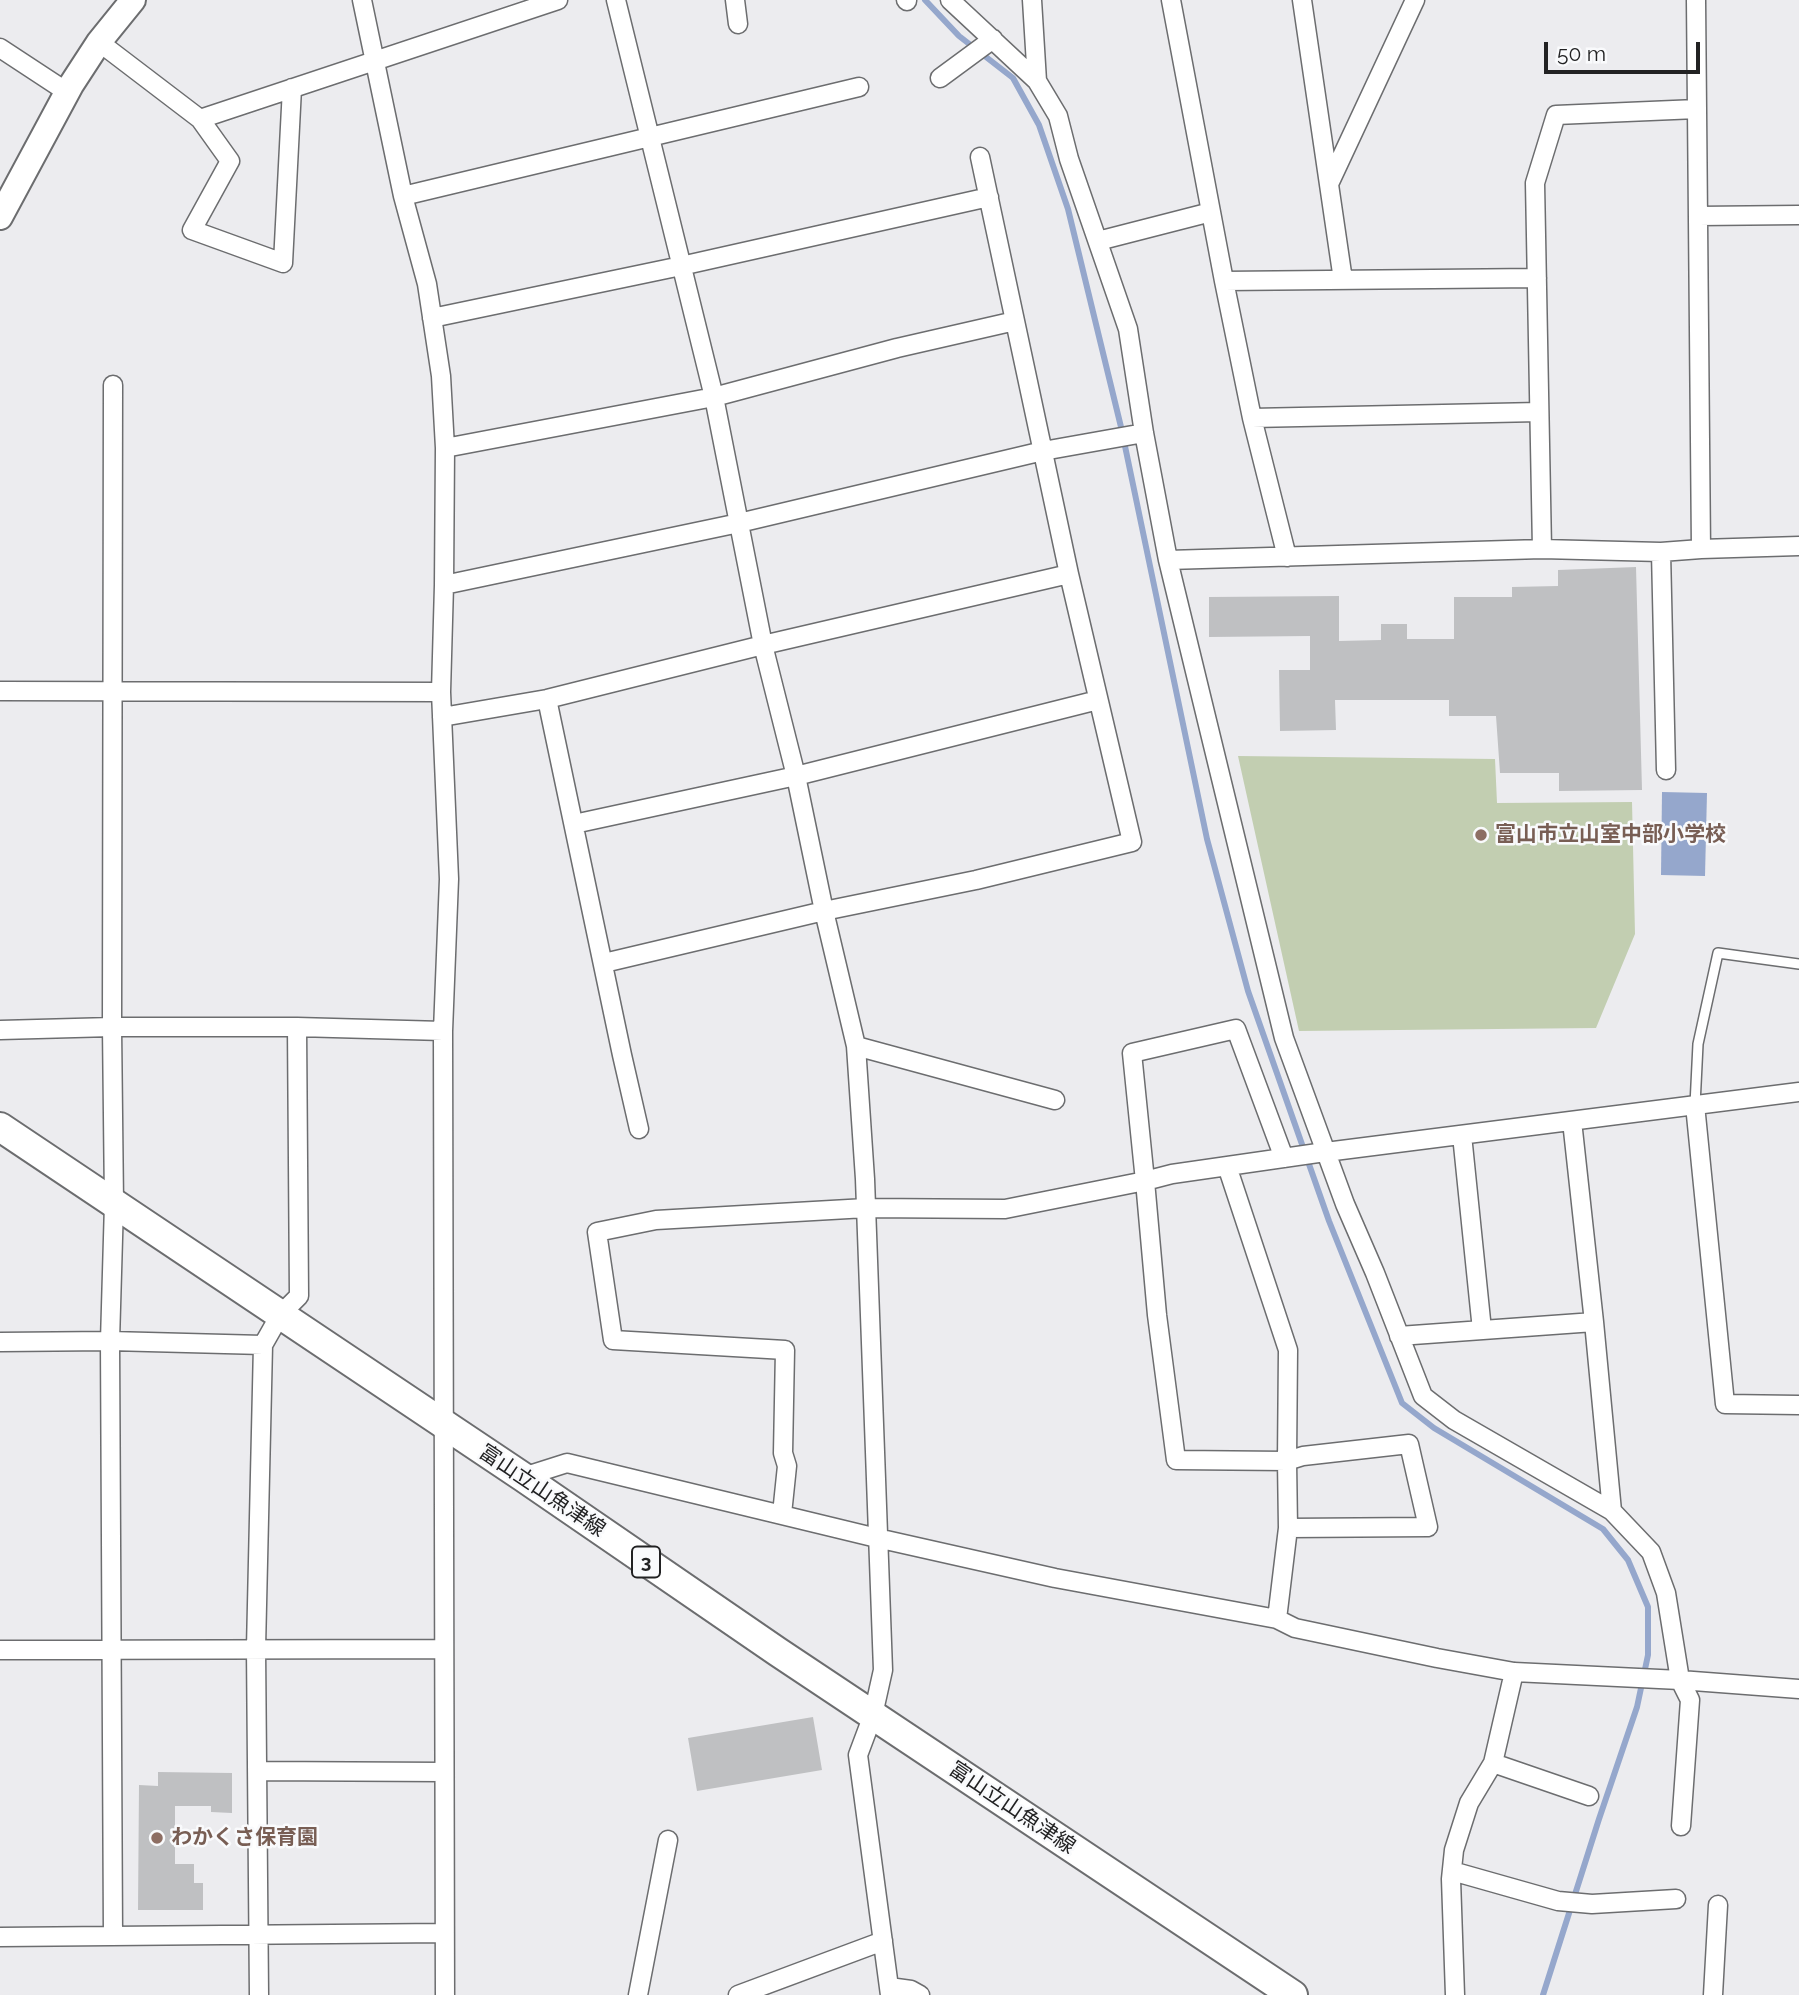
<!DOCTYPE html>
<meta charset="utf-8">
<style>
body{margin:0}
#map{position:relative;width:1799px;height:1995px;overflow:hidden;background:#ececef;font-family:Raleway,sans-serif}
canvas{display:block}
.scale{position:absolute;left:1544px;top:42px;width:156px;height:32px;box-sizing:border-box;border:4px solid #222223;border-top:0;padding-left:9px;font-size:21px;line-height:24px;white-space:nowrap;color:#222223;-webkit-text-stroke:5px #f9fafc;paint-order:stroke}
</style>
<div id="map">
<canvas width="1799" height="1995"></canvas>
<div class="scale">50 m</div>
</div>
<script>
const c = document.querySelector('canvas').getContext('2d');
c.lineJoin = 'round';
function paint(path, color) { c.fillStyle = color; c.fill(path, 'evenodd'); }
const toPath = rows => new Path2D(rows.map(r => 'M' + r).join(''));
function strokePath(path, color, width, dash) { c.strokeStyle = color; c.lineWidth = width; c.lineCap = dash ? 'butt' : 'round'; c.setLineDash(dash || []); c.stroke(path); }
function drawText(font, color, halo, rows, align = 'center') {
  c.font = font + ' Raleway,"Noto Sans JP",sans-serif'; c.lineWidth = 5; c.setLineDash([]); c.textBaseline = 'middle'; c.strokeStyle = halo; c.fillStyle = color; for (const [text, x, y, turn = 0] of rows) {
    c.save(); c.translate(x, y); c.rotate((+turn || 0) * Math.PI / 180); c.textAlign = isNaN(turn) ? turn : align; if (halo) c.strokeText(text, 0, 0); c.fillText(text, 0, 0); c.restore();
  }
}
const green = toPath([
 [1238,756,1495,759,1497,803,1632,802,1635,934,1596,1028,1299,1031]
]);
const water = toPath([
 [1662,792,1707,793,1705,876,1661,875]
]);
const stream = toPath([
 [925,0,959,36,1013,78,1039,125,1068,209,1121,427,1207,839,1248,991,1329,1221,1402,1403,1434,1428,1603,1529,1628,1560,1648,1607,1648,1655,1637,1707,1599,1819,1543,1995]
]);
const building = toPath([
 [1636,567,1642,790,1559,791,1559,773,1500,773,1496,716,1449,716,1449,700,1335,700,1336,730,1280,731,1279,670,1310,670,1310,636,1209,637,1209,597,1339,596,1339,641,1381,640,1381,624,1407,624,1407,639,1454,639,1454,597,1512,597,1512,587,1558,586,1558,570],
 [813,1717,822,1770,697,1791,688,1738],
 [158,1772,232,1773,232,1813,211,1812,211,1806,175,1806,175,1864,194,1864,194,1883,203,1883,203,1910,138,1910,139,1785,158,1786]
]);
const lane = toPath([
 [1695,1105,1698,1044,1718,953,1799,964]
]);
const street = toPath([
 [362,0,403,196,427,284,441,376,445,448,444,585,441,692,449,879,443,1031,445,1995],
 [616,0,714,397,763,645,796,776,824,911,856,1046,865,1179,883,1670,873,1715,858,1755,890,1995],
 [735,0,738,24],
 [906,0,907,1],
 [950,0,1037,81,1058,116,1069,159,1128,329,1144,433,1168,560,1284,1038,1345,1204,1375,1273,1423,1396,1454,1420,1612,1511,1651,1552,1666,1593,1680,1680,1690,1700,1681,1826],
 [1032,0,1037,81],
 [1171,0,1224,281,1252,418,1287,557],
 [1302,0,1343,280],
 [1696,0,1701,549],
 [99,42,200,119,558,0],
 [0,48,67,92],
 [940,78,993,39],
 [200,119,230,161,192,230,283,263,292,88],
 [1329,184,1415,0],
 [403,196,859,87],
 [1698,216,1799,215],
 [1098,241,1211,212],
 [1224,281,1537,278],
 [432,318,681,266,989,197],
 [1252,418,1539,412],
 [445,448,714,397,897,348,1015,321],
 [1542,549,1535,183,1556,115,1697,109],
 [1661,552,1666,770],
 [1168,560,1542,549,1661,552,1701,549,1799,546],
 [444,585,739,523,1043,451,1144,433],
 [0,691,441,692],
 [547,699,622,1055,639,1129],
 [442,717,547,699,763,645,1069,574],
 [574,824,796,776,1098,700],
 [604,963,824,911,976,880,1132,842,1069,574,980,157],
 [0,1030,112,1027,297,1027,443,1031],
 [856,1046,1055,1100],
 [1695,1105,1725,1404,1799,1405],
 [1572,1121,1594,1322,1612,1511],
 [1462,1135,1482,1330],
 [1227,1166,1288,1350,1287,1461,1303,1456,1409,1444,1428,1527,1288,1528],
 [1399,1336,1594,1322],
 [0,1342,110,1341,263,1345],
 [523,1477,567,1463,877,1538,1055,1578,1277,1619,1295,1628,1437,1658,1514,1672,1680,1680,1799,1689],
 [782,1514,787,1466,783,1453,785,1350,613,1340,597,1232,656,1220,866,1208,1005,1209,1145,1181,1132,1053,1236,1029,1284,1158],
 [1277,1619,1288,1528,1287,1461,1176,1460,1157,1315,1145,1181,1172,1174,1318,1153,1799,1092],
 [0,1650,443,1649],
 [1493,1763,1589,1796],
 [257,1771,444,1772],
 [1452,1871,1558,1901,1592,1904,1676,1899],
 [113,1935,110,1341,114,1204,112,1027,113,385],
 [0,1937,444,1933],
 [889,1987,911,1990,920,1995],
 [259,1995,256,1648,263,1345,280,1315,299,1296,297,1027],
 [638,1995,668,1840],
 [738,1995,883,1941],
 [1455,1995,1451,1879,1454,1850,1469,1803,1493,1763,1514,1672],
 [1713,1995,1718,1905]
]);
const secondary = toPath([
 [0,217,71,85,99,42,133,0]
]);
const primary = toPath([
 [0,1127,523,1477,778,1652,1293,1995]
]);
const markers = [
 [1481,835,7,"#8d6e63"],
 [157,1838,7,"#8d6e63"]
];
const shields = [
 [646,1562,28]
];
const shieldNames = [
 ["3",646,1562]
];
const educationNames = [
 ["富山市立山室中部小学校",1495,835],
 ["わかくさ保育園",171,1838]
];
const streetNames = [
 ["富山立山魚津線",542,1491,34],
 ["富山立山魚津線",1012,1808,34]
];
paint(green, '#c2ceb1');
paint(water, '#95a7cc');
strokePath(stream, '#95a7cc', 6);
paint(building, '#bfc0c2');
strokePath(lane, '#6c6d6f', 12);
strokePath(street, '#6c6d6f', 21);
strokePath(secondary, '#6c6d6f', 28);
strokePath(primary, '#6c6d6f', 32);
strokePath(lane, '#fff', 9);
strokePath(street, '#fff', 18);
strokePath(secondary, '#fff', 24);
strokePath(primary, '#fff', 28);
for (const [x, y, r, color] of markers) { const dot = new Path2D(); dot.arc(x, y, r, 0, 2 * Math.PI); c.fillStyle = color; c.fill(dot); strokePath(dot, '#f9fafc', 2.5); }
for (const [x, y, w] of shields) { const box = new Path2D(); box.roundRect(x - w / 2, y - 15.5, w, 31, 5); c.fillStyle = '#f9fafc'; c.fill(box); strokePath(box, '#222223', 2); }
drawText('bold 19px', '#222223', null, shieldNames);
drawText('bold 21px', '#785e54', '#f9fafc', educationNames, 'left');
drawText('21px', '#222223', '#f9fafc', streetNames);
</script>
